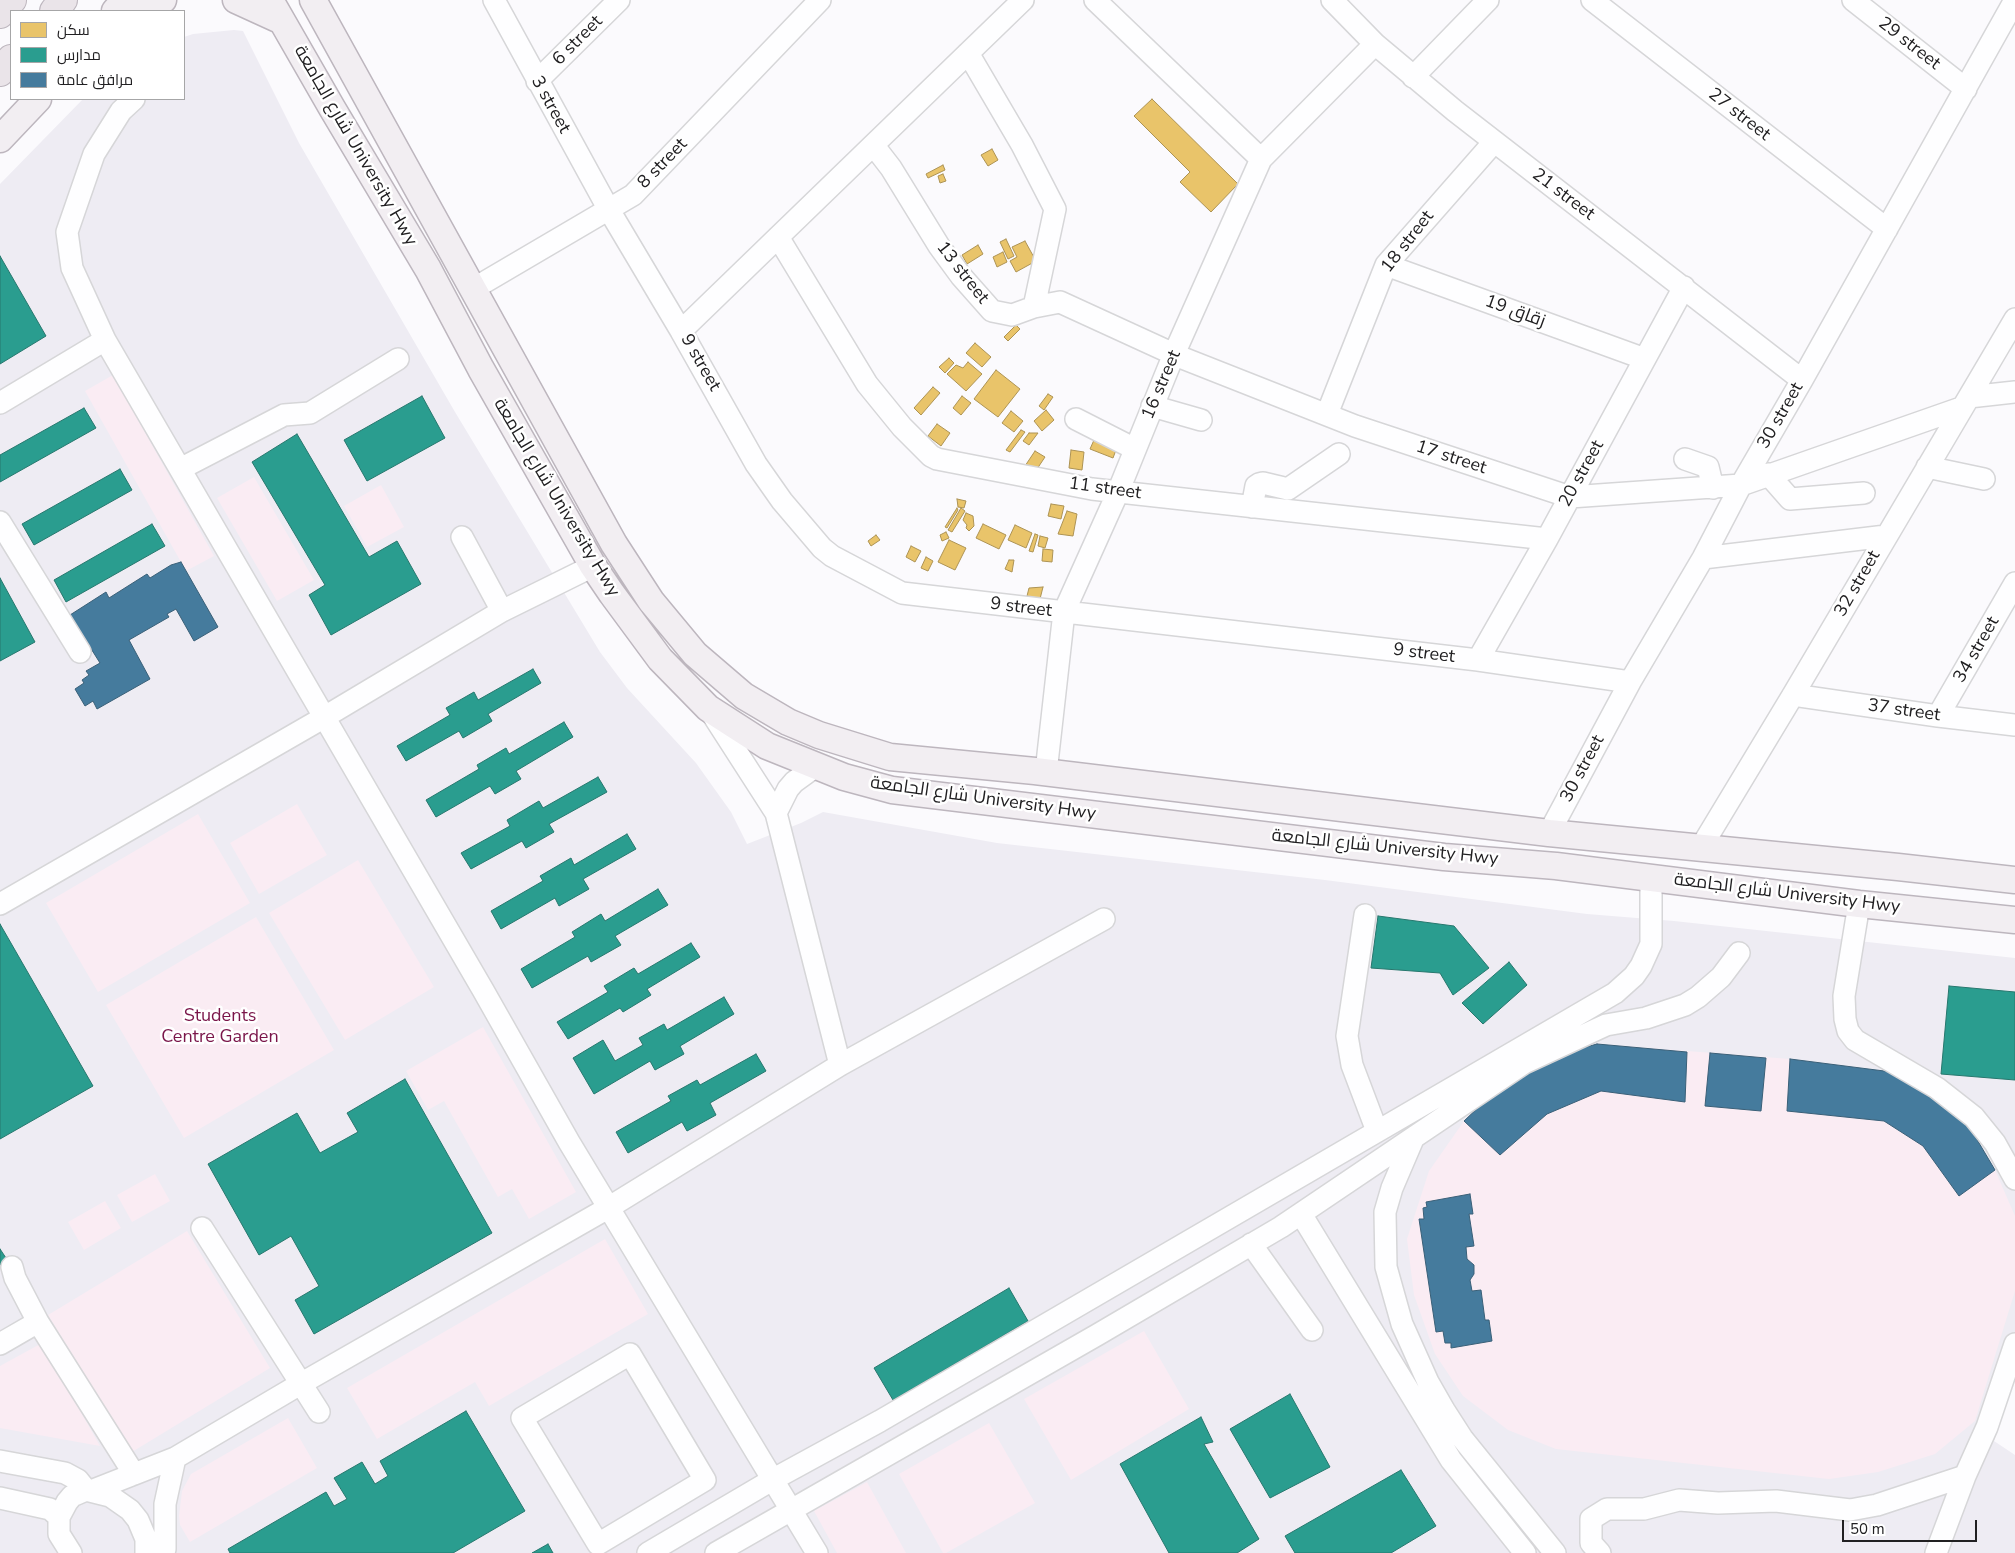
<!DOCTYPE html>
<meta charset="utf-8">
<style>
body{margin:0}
#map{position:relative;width:2015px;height:1553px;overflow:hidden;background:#fbfafd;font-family:"Nunito Sans",Cairo,sans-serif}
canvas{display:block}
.legend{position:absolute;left:10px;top:10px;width:175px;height:90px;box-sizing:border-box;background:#fff;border:1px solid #a6a6a7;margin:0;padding:6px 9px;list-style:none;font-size:15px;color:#212022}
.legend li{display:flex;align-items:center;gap:10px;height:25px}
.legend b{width:25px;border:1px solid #a6a6a7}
.scale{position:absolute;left:1842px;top:1520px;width:135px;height:22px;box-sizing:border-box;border:2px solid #212022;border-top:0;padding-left:6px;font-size:15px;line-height:18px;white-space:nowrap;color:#212022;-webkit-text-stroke:4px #fff;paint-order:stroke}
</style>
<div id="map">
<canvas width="2015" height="1553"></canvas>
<ul class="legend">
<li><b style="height:14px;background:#e9c46a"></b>سكن</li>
<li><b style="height:14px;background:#2a9d8f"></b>مدارس</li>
<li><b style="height:14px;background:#457b9d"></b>مرافق عامة</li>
</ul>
<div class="scale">50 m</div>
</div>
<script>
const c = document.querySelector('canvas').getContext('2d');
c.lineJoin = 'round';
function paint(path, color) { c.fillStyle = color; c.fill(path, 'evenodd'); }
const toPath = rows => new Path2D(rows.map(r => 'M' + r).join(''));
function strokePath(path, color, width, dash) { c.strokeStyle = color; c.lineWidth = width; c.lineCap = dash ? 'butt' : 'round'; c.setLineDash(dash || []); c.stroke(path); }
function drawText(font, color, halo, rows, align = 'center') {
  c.font = font + ' "Nunito Sans",Cairo,sans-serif'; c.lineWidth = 5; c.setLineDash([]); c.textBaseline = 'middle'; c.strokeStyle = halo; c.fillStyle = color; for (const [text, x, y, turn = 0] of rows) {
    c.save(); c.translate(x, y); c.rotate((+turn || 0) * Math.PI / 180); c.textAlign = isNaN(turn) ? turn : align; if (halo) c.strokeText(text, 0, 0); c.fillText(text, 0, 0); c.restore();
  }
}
const built = toPath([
 [234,30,243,31,299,143,455,412,600,652,627,688,696,763,731,812,747,844,801,823,823,812,997,843,1325,880,1587,914,1674,921,2015,958,2015,1370,1994,1441,2015,1455,2015,1553,0,1553,0,184,83,99,184,99,184,37,193,34]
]);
const green = toPath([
 [113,375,214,556,186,571,85,391],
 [254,477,314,580,277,601,217,498],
 [381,485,404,527,367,547,344,506],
 [297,804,327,855,259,894,230,843],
 [198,814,250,903,98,992,46,903],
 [358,860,434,987,345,1040,269,913],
 [256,917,334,1050,184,1138,106,1005],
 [483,1027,576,1192,529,1219,512,1189,498,1197,444,1101,428,1110,406,1071],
 [1597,1044,1790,1059,1969,1126,1995,1170,2015,1216,2015,1291,1975,1421,1935,1454,1878,1472,1829,1479,1556,1449,1508,1430,1463,1396,1435,1354,1414,1295,1407,1239,1429,1171,1464,1121,1556,1055],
 [155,1174,170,1201,132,1222,117,1195],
 [105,1201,121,1228,84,1250,68,1222],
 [187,1231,270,1368,132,1452,48,1315],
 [605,1239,648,1314,489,1406,475,1382,377,1439,347,1388],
 [1144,1331,1189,1409,1071,1480,1024,1399],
 [42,1343,100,1446,0,1428,0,1366],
 [288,1418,317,1468,190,1542,180,1525,179,1516,182,1491,191,1474],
 [989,1423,1035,1503,946,1553,943,1553,899,1474],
 [867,1482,906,1553,837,1553,814,1511]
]);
const homes = toPath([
 [1152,99,1238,184,1211,212,1180,182,1190,172,1134,116,1152,99],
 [992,149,998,160,988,166,981,155,992,149],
 [943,165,945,170,928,178,926,174,943,165],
 [943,174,946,181,940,183,938,176,943,174],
 [1006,239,1014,256,1008,259,1000,242,1006,239],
 [1025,241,1036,261,1016,272,1010,261,1017,257,1012,247,1025,241],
 [978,245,983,254,967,264,962,255,978,245],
 [1003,252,1007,262,997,267,993,257,1003,252],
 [1016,325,1020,329,1008,341,1004,337,1016,325],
 [975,343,991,357,982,367,966,353,975,343],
 [949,358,954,363,945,373,939,367,949,358],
 [968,362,982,374,966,391,947,374,956,365,963,368,968,362],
 [996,370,1020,389,998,417,974,399,996,370],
 [933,387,940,393,921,415,914,408,933,387],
 [1048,394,1053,397,1044,410,1039,406,1048,394],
 [962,396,971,403,961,415,953,408,962,396],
 [1046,410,1054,420,1042,431,1034,421,1046,410],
 [1011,411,1023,421,1014,432,1002,423,1011,411],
 [937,424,950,433,941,446,928,436,937,424],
 [1021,430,1025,432,1010,452,1006,450,1021,430],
 [1029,433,1038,433,1029,445,1023,441,1029,433],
 [1094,440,1116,450,1113,458,1090,449,1094,440],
 [1071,450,1084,452,1082,470,1069,468,1071,450],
 [1035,451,1045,457,1035,472,1025,466,1035,451],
 [957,499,966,501,964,508,958,507,957,499],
 [1051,504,1064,506,1061,519,1048,516,1051,504],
 [957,508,958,510,947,528,945,527,957,508],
 [961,508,965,511,952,532,948,530,961,508],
 [1067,511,1077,514,1073,536,1058,534,1067,511],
 [966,513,973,516,974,526,969,531,966,528,967,525,963,520,966,513],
 [983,524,1006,535,999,549,976,538,983,524],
 [1015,525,1032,533,1026,548,1008,540,1015,525],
 [946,532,949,538,942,541,940,535,946,532],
 [1035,534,1038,535,1033,552,1029,551,1035,534],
 [876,535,880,540,871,546,868,541,876,535],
 [1040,536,1048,538,1045,548,1038,546,1040,536],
 [949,540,966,548,955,570,938,562,949,540],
 [911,546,921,551,915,562,906,557,911,546],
 [1043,549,1053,550,1052,562,1042,561,1043,549],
 [926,557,933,561,928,571,921,568,926,557],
 [1009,560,1014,560,1012,572,1005,569,1009,560],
 [1043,587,1040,599,1027,596,1029,588,1043,587]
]);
const schools = toPath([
 [0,256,46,336,0,364,0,256],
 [422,396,445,438,367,481,344,440,422,396],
 [84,408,96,428,0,482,0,455,84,408],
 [297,434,369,557,397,541,421,584,331,635,309,595,325,585,252,462,297,434],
 [120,469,132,490,34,545,22,524,120,469],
 [152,524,165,546,66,602,54,580,152,524],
 [0,578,35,642,0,661,0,578],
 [533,669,541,683,488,714,492,721,463,738,459,731,406,761,397,746,450,715,446,708,474,692,478,700,533,669],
 [564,722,573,737,516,771,521,779,495,794,490,786,436,817,426,800,479,769,477,765,506,748,509,754,564,722],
 [598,777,607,792,549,824,554,832,526,848,522,841,471,869,461,853,510,826,507,820,539,801,543,808,598,777],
 [627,834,636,849,583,879,589,889,559,906,555,898,501,929,491,911,543,881,540,876,571,858,574,865,627,834],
 [658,889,668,905,615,936,621,945,591,962,588,956,532,988,521,969,575,937,572,932,601,914,605,921,658,889],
 [1378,916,1454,926,1489,968,1453,995,1440,973,1371,968,1378,916],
 [0,924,93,1086,0,1139,0,924],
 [691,943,700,957,647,989,651,995,623,1012,620,1008,568,1039,557,1022,608,992,604,986,634,968,638,974,691,943],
 [1509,962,1527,985,1483,1024,1462,1003,1509,962],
 [1949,986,2015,992,2015,1080,1941,1074,1949,986],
 [724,997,734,1014,680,1046,684,1054,655,1070,650,1061,594,1094,573,1058,603,1040,615,1061,643,1045,639,1038,664,1024,667,1030,724,997],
 [756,1054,766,1071,710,1103,716,1115,687,1131,682,1122,628,1153,616,1132,671,1101,668,1096,697,1080,700,1085,756,1054],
 [405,1079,492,1233,314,1334,295,1300,319,1286,291,1236,259,1255,208,1164,297,1113,320,1153,358,1132,347,1113,405,1079],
 [0,1249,8,1261,0,1265,0,1249],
 [1009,1288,1028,1321,893,1400,874,1368,1009,1288],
 [1290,1394,1330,1467,1270,1498,1230,1429,1290,1394],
 [466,1411,525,1511,453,1553,230,1553,228,1549,326,1492,334,1506,347,1499,334,1478,362,1462,375,1484,388,1476,380,1461,466,1411],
 [1201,1417,1213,1442,1204,1444,1259,1539,1237,1553,1169,1553,1120,1464,1201,1417],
 [1401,1470,1436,1526,1391,1553,1295,1553,1285,1536,1401,1470],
 [548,1544,553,1553,532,1553,548,1544]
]);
const public = toPath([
 [181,562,218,627,194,641,176,609,167,614,169,617,129,640,150,679,97,709,93,701,85,706,75,689,84,683,82,680,89,675,86,671,100,663,70,615,106,592,109,598,147,574,150,578,171,565,181,562],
 [1597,1044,1687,1052,1685,1102,1601,1091,1547,1114,1500,1155,1464,1121,1503,1084,1556,1055,1597,1044],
 [1710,1053,1766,1058,1761,1111,1705,1106,1710,1053],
 [1790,1059,1892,1072,1940,1099,1969,1126,1995,1170,1959,1196,1923,1146,1884,1121,1787,1111,1790,1059],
 [1470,1194,1473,1214,1469,1214,1474,1246,1466,1247,1467,1259,1474,1265,1474,1274,1470,1280,1472,1291,1481,1290,1485,1320,1489,1320,1492,1341,1451,1348,1451,1343,1445,1343,1443,1331,1436,1332,1419,1219,1424,1219,1423,1208,1427,1207,1426,1202,1470,1194]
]);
const minor = toPath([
 [494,0,609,210,681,331,756,464,782,501,822,548,832,556,902,593,1478,660,1630,682],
 [1095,0,1261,159],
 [1332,0,1375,44,1455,111,1802,380],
 [1592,0,1887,229],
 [1853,0,1966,89],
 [968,53,1022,145,1055,209,1034,307],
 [1413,77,1488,0],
 [537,81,619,0],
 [134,99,121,111,94,154,67,232,72,268,105,340,483,990,569,1142,817,1553],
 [874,146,891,168,939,246,961,276,992,311,1012,315,1034,307,1060,302,1180,357,1355,426,1570,497,1741,485,1961,408],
 [778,237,867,384,902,427,931,456,937,459,1092,489,1547,539],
 [1386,265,1645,359],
 [473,289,633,195,820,0],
 [681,331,1023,0],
 [1969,397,2015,392],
 [0,403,105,340],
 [1152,406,1201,420],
 [1327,414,1386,265,1494,142],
 [1076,419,1135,449],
 [1685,459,1708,467,1713,488],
 [1927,467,1984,479],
 [180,469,284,415,310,413,398,359],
 [1768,474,1790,499,1864,493],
 [1252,507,1256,486,1259,484,1263,483,1288,489,1339,454],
 [0,522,80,652],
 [462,537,502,611],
 [1703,558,1886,536],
 [1478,660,1547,539,1684,287],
 [1793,695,1938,716,2015,725],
 [711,712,776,813,840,1065],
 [1938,716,2015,583],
 [1046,772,1064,612,1118,492,1174,354,1261,159,1375,44],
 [776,813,788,789,794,782,816,766],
 [1549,833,1630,682,1703,558,1741,485,1802,380,2015,0],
 [1700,849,1793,695,2015,319],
 [0,904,323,718,502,611,593,566],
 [1859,904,1844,996,1845,1019,1848,1031,1855,1040,1937,1088,1974,1117,1995,1143,2015,1179],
 [1365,915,1347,1036,1352,1065,1377,1131],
 [1413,1139,1392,1188,1385,1212,1386,1267,1402,1324,1428,1382,1444,1410,1462,1438,1555,1553],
 [1301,1214,1451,1460,1525,1553],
 [202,1228,319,1412],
 [1251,1244,1312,1330],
 [12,1267,15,1278,38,1322,134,1474],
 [0,1344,38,1322],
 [630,1354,705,1480,598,1544,522,1418,630,1354],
 [0,1461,65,1473,78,1480,86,1490],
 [91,1491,175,1458,302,1383,608,1208,840,1065,1104,919],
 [0,1498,50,1509,59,1517],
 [165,1549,165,1504,175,1458],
 [71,1553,59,1534,59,1517,67,1502,72,1496,86,1490,110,1496,130,1510,138,1520,146,1539,146,1553],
 [648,1553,772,1480,880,1421,1615,993,1634,976,1641,966,1651,944,1651,877],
 [716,1553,1097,1335,1281,1227,1524,1063,1606,1025,1646,1018,1685,1005,1698,997,1721,977,1739,953],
 [1600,1553,1591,1543,1591,1519,1607,1509,1644,1509,1679,1500,1718,1503,1776,1501,1850,1510,1877,1505,1965,1476],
 [1936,1553,1965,1476,1987,1427,2015,1344]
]);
const major = toPath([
 [236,0,282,21],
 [270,0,332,108,428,269,481,369,593,566,612,594,660,659,708,708,767,746,844,777,892,790,1444,857,1556,866,1859,904,2015,920],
 [313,0,614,544,651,601,695,654,744,696,788,722,819,735,890,757,1035,771,1549,833,1898,867,2015,880],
 [115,11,125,0],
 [143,11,163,0],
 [0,139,38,99]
]);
const highway = toPath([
 [54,11,63,0],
 [0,14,12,0],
 [0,72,11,59]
]);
const streetNames = [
 ["6 street",578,41,-45],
 ["29 street",1909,44,38],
 ["3 street",550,105,61],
 ["27 street",1739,115,38],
 ["شارع الجامعة University Hwy",355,146,60],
 ["8 street",663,164,-46],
 ["21 street",1563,195,37],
 ["18 street",1408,242,-52],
 ["13 street",962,273,52],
 ["زقاق 19",1515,312,20],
 ["9 street",700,363,60],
 ["16 street",1162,385,-67],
 ["30 street",1781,416,-60],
 ["17 street",1451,458,18],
 ["20 street",1582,474,-61],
 ["11 street",1105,489,8],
 ["شارع الجامعة University Hwy",556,498,59],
 ["32 street",1858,584,-60],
 ["9 street",1021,608,7],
 ["34 street",1977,650,-60],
 ["9 street",1424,654,7],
 ["37 street",1904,711,8],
 ["30 street",1583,769,-62],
 ["شارع الجامعة University Hwy",983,799,8],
 ["شارع الجامعة University Hwy",1385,848,6],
 ["شارع الجامعة University Hwy",1787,894,7]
];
const parkNames = [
 ["Students",220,1017],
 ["Centre Garden",220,1038]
];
paint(built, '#eeecf3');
paint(green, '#faecf3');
paint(homes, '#e9c46a');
strokePath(homes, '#ad9354', 1);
paint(schools, '#2a9d8f');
strokePath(schools, '#27786e', 1);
paint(public, '#457b9d');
strokePath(public, '#3a6078', 1);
strokePath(minor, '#d6d6d8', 24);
strokePath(major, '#bdb6be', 29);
strokePath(highway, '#bdb6be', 30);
strokePath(minor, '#fefeff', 21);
strokePath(major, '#f2eef2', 26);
strokePath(highway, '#eae4e9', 28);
drawText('18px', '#212022', '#fff', streetNames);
drawText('18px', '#7a164a', '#fff', parkNames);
</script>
